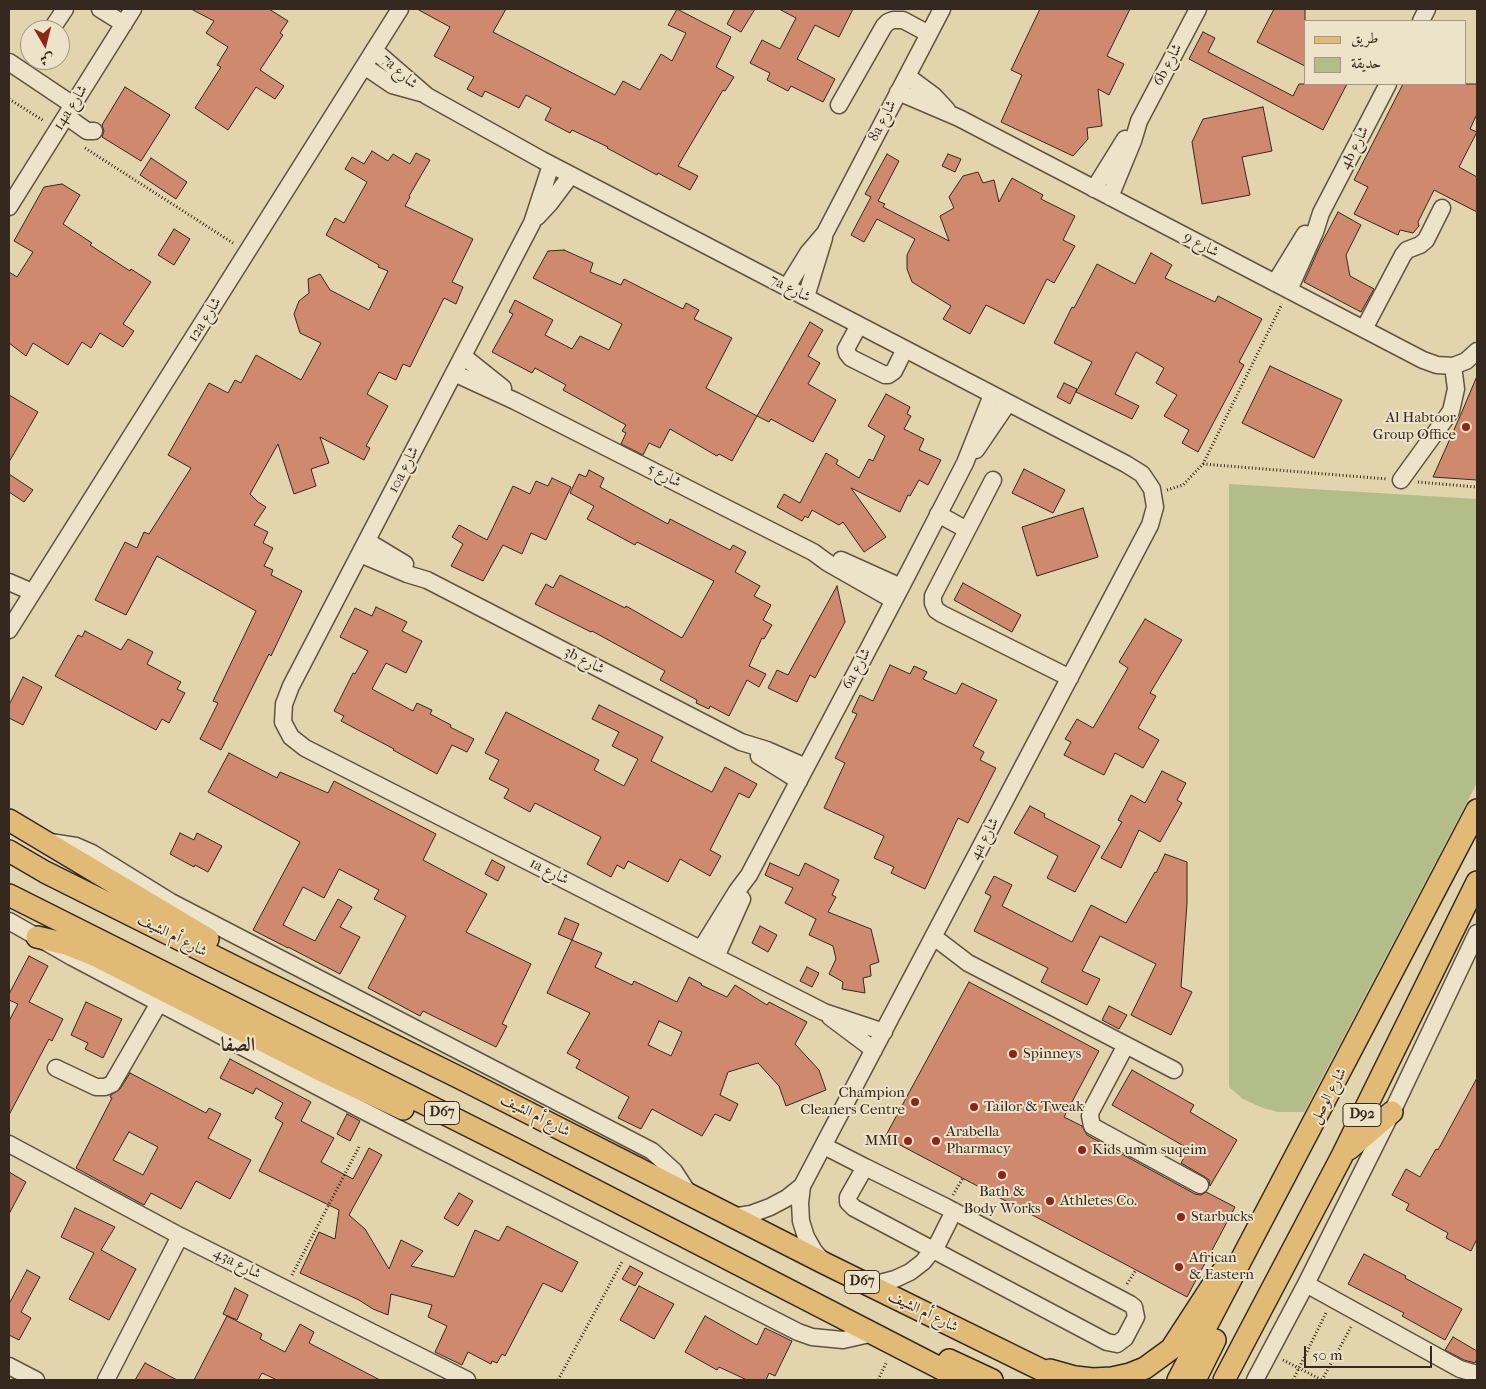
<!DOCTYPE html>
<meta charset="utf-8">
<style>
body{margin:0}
#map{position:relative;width:1486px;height:1389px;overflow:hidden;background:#e2d4ac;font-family:"IM FELL French Canon",Amiri,serif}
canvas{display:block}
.frame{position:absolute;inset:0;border:10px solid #35281e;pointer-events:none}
.legend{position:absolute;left:1304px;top:20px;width:162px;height:65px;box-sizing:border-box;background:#ece3c9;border:1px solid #a39885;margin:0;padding:6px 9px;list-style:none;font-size:15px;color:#35281e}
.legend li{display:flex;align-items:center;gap:10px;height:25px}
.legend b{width:25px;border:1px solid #a39885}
.north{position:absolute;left:20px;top:20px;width:50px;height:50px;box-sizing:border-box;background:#ece3c9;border:1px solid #a39885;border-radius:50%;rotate:172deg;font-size:14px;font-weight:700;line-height:20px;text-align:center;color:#35281e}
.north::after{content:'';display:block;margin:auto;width:18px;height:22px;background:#8f2418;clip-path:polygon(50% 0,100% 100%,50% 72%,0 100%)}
.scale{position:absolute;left:1304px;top:1346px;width:128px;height:22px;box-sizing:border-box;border:2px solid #35281e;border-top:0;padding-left:6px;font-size:15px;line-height:18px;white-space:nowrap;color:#35281e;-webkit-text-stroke:4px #ece3c9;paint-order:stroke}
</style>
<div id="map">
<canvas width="1486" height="1389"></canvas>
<div class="frame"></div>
<ul class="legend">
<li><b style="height:6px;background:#e1ba76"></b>طريق</li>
<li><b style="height:14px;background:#b3bd8a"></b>حديقة</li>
</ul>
<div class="north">ش</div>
<div class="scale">50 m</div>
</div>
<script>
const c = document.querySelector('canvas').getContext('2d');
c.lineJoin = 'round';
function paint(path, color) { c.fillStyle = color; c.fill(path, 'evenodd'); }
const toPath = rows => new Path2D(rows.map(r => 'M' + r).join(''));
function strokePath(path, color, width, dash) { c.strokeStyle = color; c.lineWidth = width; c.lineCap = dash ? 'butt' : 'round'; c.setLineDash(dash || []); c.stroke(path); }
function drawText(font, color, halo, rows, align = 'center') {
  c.font = font + ' "IM FELL French Canon",Amiri,serif'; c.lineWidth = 4; c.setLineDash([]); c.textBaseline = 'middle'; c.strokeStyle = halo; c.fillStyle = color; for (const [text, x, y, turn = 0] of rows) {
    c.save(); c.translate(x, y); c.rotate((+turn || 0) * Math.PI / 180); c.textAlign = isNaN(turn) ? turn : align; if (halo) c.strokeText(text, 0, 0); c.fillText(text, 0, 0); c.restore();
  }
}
const green = toPath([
 [1229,484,1477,499,1477,783,1304,1112,1278,1112,1263,1108,1243,1099,1229,1087]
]);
const building = toPath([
 [191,9,269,9,288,21,280,33,283,35,260,70,284,86,275,99,256,87,228,130,195,108,221,67,217,65,228,47,206,33,214,21,191,9],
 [417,9,506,9,493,32,615,95,623,81,640,90,661,54,672,61,686,33,668,25,677,9,731,37,716,67,734,77,725,91,723,90,678,166,698,176,690,190,658,173,657,175,607,148,608,147,572,130,570,133,545,120,551,108,526,95,519,108,485,91,482,97,467,89,474,77,434,56,450,27,417,9],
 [735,9,755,9,741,32,727,24,735,9],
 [779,9,853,9,839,37,815,25,797,59,835,79,823,102,791,86,788,91,767,80,770,73,750,63,762,40,780,49,796,18,779,9],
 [1040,9,1130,9,1107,56,1124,64,1109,95,1098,89,1102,126,1087,128,1088,139,1073,156,1001,122,1022,75,1011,70,1040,9],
 [1274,9,1305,9,1305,66,1257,42,1274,9],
 [1203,32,1215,38,1208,52,1293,96,1299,84,1347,84,1323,130,1189,59,1203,32],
 [1403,84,1477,84,1477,114,1470,129,1477,132,1459,167,1477,177,1477,212,1434,190,1418,222,1419,226,1413,233,1400,230,1398,235,1354,214,1368,187,1354,180,1403,84],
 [125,87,170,115,141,161,102,137,104,131,102,125,125,87],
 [1263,107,1272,151,1242,157,1250,195,1202,204,1192,142,1203,119,1263,107],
 [372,151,388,161,393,154,410,164,416,153,430,160,409,196,410,197,405,206,473,239,452,282,463,287,456,304,444,298,410,367,403,364,396,380,379,372,367,394,388,406,366,446,370,448,364,460,320,437,329,463,311,469,316,486,294,494,278,444,250,494,258,502,266,507,254,525,268,532,263,543,273,548,264,566,273,570,271,575,302,591,271,656,269,654,221,750,200,739,218,703,213,701,256,611,157,556,126,615,95,600,125,542,137,548,144,532,149,534,191,468,168,455,209,383,228,393,235,380,241,383,256,355,301,380,321,343,300,333,294,314,299,301,309,293,308,279,320,274,330,290,369,310,388,271,378,267,379,265,326,235,335,218,344,223,367,182,345,169,352,157,364,164,372,151],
 [887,154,899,161,878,201,885,204,883,207,949,241,940,216,954,208,949,197,963,176,978,172,983,183,994,180,999,202,1012,178,1043,195,1041,199,1075,216,1063,240,1075,246,1054,283,1047,279,1024,324,986,305,970,334,943,319,951,306,912,282,907,269,907,255,915,239,877,219,864,242,851,235,871,197,865,194,887,154],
 [948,154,961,159,955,172,942,166,948,154],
 [151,158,187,182,176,199,140,175,151,158],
 [62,184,80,195,63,224,92,243,90,245,130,271,131,269,151,282,123,324,134,331,123,347,100,333,91,348,82,342,68,365,33,343,26,356,9,343,9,272,17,277,33,252,14,241,44,187,62,184],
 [1338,212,1361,225,1346,255,1350,276,1374,289,1361,312,1304,282,1320,246,1338,212],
 [174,229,190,239,174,265,158,255,174,229],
 [564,250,593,263,590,272,621,285,624,279,683,309,686,303,699,310,694,319,732,338,706,388,757,416,732,461,719,454,717,456,670,429,660,448,649,443,643,455,621,444,626,433,622,431,626,425,563,390,566,385,535,368,532,373,492,352,513,314,509,312,515,300,553,320,545,335,572,349,580,336,609,350,622,324,533,278,548,251,564,250],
 [1151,253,1172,265,1165,278,1215,302,1218,296,1262,319,1239,362,1244,365,1198,452,1182,443,1189,430,1164,416,1177,395,1156,383,1164,368,1136,352,1115,394,1139,406,1132,419,1076,392,1092,362,1054,343,1072,307,1074,308,1097,264,1135,284,1151,253],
 [810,322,823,330,808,356,820,363,808,384,836,400,813,442,771,419,769,422,757,416,810,322],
 [1270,366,1342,400,1314,458,1242,423,1270,366],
 [1477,376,1477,480,1433,477,1461,414,1477,376],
 [1064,383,1077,389,1070,404,1057,397,1064,383],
 [886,394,910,407,907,414,911,416,904,429,924,439,919,450,941,460,928,485,919,480,910,496,908,495,900,512,851,488,886,537,864,552,843,522,839,525,812,510,808,518,805,516,802,521,777,507,784,494,800,503,826,453,838,460,836,464,859,478,869,459,873,461,885,436,868,426,886,394],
 [9,395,38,412,9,462,9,395],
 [1024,469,1065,490,1053,513,1012,493,1024,469],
 [589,470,604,478,600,487,668,524,670,519,730,550,733,545,746,552,735,572,760,586,754,596,771,605,763,620,772,625,764,639,762,638,749,666,766,674,759,687,747,680,729,716,710,706,709,709,696,703,697,700,660,680,665,671,592,631,591,632,535,604,546,584,553,588,560,575,625,608,626,606,682,638,714,581,637,542,635,545,587,519,594,506,570,493,579,474,586,477,589,470],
 [9,474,33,490,24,502,9,492,9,474],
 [552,478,571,487,546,540,531,533,522,554,503,545,483,581,451,566,463,544,452,537,459,525,487,540,513,486,530,494,536,481,548,486,552,478],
 [1083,508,1098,557,1037,576,1022,527,1083,508],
 [963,583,1021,615,1012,632,954,600,963,583],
 [837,586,845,622,815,678,810,675,797,702,768,688,777,670,788,675,837,586],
 [376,607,407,622,402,631,422,641,406,673,386,663,372,689,413,711,417,703,432,710,430,714,451,725,450,727,474,739,467,752,452,745,437,774,393,750,394,749,341,721,344,716,334,711,353,673,355,674,368,651,340,637,355,608,372,616,376,607],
 [1145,619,1182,640,1150,693,1156,696,1138,728,1159,740,1143,768,1115,753,1104,775,1064,755,1071,742,1065,739,1077,719,1093,728,1128,668,1119,662,1145,619],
 [85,631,121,650,128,639,153,652,147,664,181,682,177,689,185,693,169,723,162,719,156,730,55,676,78,635,82,637,85,631],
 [890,665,910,674,914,666,927,672,923,679,956,694,962,683,997,700,973,746,984,752,980,760,996,768,968,823,958,818,925,889,891,873,894,867,874,858,884,836,824,808,845,763,835,758,857,714,852,712,860,695,873,701,890,665],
 [23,677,42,687,23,725,9,718,9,705,23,677],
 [599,705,663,737,651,761,712,792,725,767,757,784,749,798,739,793,710,850,721,856,710,876,680,859,668,882,628,861,624,869,617,865,611,877,587,864,601,837,535,803,530,812,504,798,509,789,489,779,499,760,485,753,506,712,599,760,594,770,624,786,638,759,612,746,619,732,592,719,599,705],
 [229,753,277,778,280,772,328,793,334,781,436,834,423,860,487,894,466,932,531,964,502,1024,507,1026,496,1047,423,1011,420,1016,368,988,406,916,374,899,379,890,339,869,324,898,303,887,283,925,315,941,338,899,352,907,340,927,360,937,340,974,288,947,288,948,253,930,300,842,208,792,229,753],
 [1162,771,1186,783,1177,800,1182,803,1160,842,1139,830,1121,868,1101,858,1122,822,1118,820,1131,795,1145,803,1162,771],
 [1030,806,1045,814,1044,817,1100,846,1075,892,1047,878,1058,856,1014,833,1030,806],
 [180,833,194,840,197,833,222,846,208,872,195,865,194,867,170,854,180,833],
 [1165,854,1187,862,1187,903,1181,987,1192,992,1171,1035,1131,1015,1156,964,1100,936,1082,971,1100,979,1087,1005,1041,982,1048,968,974,931,991,896,985,893,994,876,1012,885,1002,906,1072,942,1091,905,1126,923,1155,872,1156,873,1165,854],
 [492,860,505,867,498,881,485,874,492,860],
 [770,863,799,876,805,863,839,880,832,895,836,897,828,912,871,929,879,962,870,965,871,976,863,978,865,993,842,989,843,982,829,974,836,959,833,946,809,935,816,919,785,903,793,888,765,875,770,863],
 [565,918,579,924,572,940,558,934,565,918],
 [760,926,777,935,768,952,752,943,760,926],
 [572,940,602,953,595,967,632,985,634,981,677,1002,689,977,702,984,701,985,727,997,735,985,767,1005,769,1002,807,1022,795,1044,819,1070,826,1090,786,1106,779,1086,758,1063,728,1072,720,1095,738,1104,730,1121,715,1114,702,1136,652,1109,641,1129,618,1118,629,1097,576,1068,580,1060,567,1053,590,1013,547,993,572,940],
 [659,1021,682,1032,671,1056,648,1045,659,1021],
 [29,956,48,966,29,1002,63,1019,52,1041,49,1039,9,1115,9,1021,18,1004,9,1000,9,994,29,956],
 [807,967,819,973,812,987,800,981,807,967],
 [969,982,1099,1051,1064,1117,1082,1126,1087,1135,1195,1194,1201,1195,1206,1192,1235,1207,1187,1297,885,1137,969,982],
 [86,1002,122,1019,103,1058,85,1049,88,1043,71,1035,86,1002],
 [1109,1006,1127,1015,1119,1029,1102,1020,1109,1006],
 [230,1059,311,1102,301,1121,334,1138,321,1162,353,1179,369,1148,382,1155,349,1215,365,1229,389,1269,401,1240,423,1251,411,1266,454,1277,475,1230,499,1241,507,1226,578,1262,562,1292,543,1283,505,1356,502,1354,497,1363,492,1361,491,1364,468,1352,462,1365,435,1352,447,1326,428,1317,432,1305,391,1294,388,1315,373,1309,359,1300,300,1273,319,1232,335,1239,339,1210,259,1171,283,1123,275,1118,283,1103,256,1088,253,1094,220,1078,230,1059],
 [1132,1070,1194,1105,1190,1112,1237,1140,1210,1186,1209,1180,1205,1177,1181,1163,1189,1149,1112,1105,1132,1070],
 [130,1073,206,1113,209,1108,221,1114,208,1138,251,1160,230,1199,196,1181,181,1209,151,1193,144,1205,76,1168,112,1098,110,1097,111,1095,120,1089,130,1073],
 [129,1132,158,1147,143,1175,113,1160,129,1132],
 [1477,1078,1477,1239,1471,1251,1446,1238,1448,1233,1406,1210,1409,1204,1392,1195,1406,1169,1420,1177,1436,1149,1438,1150,1477,1078],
 [347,1114,360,1121,350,1141,337,1134,347,1114],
 [9,1172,26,1182,9,1214,9,1172],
 [459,1193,473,1201,458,1226,444,1218,459,1193],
 [75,1208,115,1227,101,1250,136,1269,109,1320,69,1299,94,1253,61,1237,75,1208],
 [1364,1254,1406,1276,1405,1278,1462,1309,1445,1340,1402,1316,1404,1313,1348,1284,1364,1254],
 [630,1266,643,1273,635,1286,622,1279,630,1266],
 [27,1270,40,1277,21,1312,31,1318,19,1340,9,1335,9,1304,27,1270],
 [639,1286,674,1304,654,1339,620,1320,639,1286],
 [235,1288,248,1295,237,1320,223,1314,235,1288],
 [227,1316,262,1334,260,1339,285,1352,300,1324,314,1332,309,1343,380,1380,277,1380,262,1373,258,1380,194,1380,227,1316],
 [705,1316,757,1345,765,1328,792,1341,775,1376,769,1373,766,1380,747,1380,719,1367,717,1370,685,1352,705,1316],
 [1453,1337,1477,1351,1477,1359,1475,1363,1464,1360,1445,1350,1453,1337],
 [145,1363,177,1380,135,1380,145,1363]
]);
const path = toPath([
 [9,99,44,121],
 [85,148,233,243],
 [1203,464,1387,479],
 [1418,482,1477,487],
 [1167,490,1183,485,1203,464,1282,304],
 [953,1195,963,1178],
 [292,1275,360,1145],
 [1127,1284,1136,1270],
 [1283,1360,1322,1380],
 [558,1380,623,1260],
 [878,1380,887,1361],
 [1293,1380,1326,1313],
 [1322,1380,1351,1327]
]);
const minor = toPath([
 [100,9,124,24],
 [1421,21,1427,9],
 [51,30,65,9],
 [374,50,427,96,542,160,1126,464,1142,474,1152,489,1155,507,1150,525,802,1186,800,1203,801,1221,806,1237,814,1251,823,1261],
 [9,62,73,105],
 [364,66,392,85,421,93],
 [907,76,934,96,947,110],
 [898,92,959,118,1423,360,1437,365,1453,366,1466,361,1477,351],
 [839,105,884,26,888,22,893,20,903,20,929,34],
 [66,116,87,131,94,131],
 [551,165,532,223,291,686,284,704,283,722,291,737,305,748,824,1012,884,1032],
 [1094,189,1125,139],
 [1110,197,1133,141,1139,121,1198,9],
 [9,207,133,9],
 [537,217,550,203,571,175],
 [1275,283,1305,234],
 [787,287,808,253,825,233,942,9],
 [1289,290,1315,232,1321,213,1388,84],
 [806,297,824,238],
 [859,325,846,349,847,353,851,358,885,375,888,375,894,371,905,349],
 [1364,329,1403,255,1407,250,1420,245,1426,240,1442,208],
 [463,356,503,388],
 [454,373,515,401,813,552,828,563,893,600],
 [976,450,1008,403],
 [993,480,936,590,933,596,933,603,936,610,942,614,1070,678],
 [1401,480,1451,411,1456,389,1453,366],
 [938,514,967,530],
 [367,541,405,564],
 [360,554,407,574,427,580,741,742,767,750,806,767],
 [841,560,901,587],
 [9,582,32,592],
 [9,630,400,9],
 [759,756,799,781],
 [50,842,76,846,92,853,171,902,652,1151,674,1171,689,1194],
 [9,921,72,957,362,1110,798,1332,812,1337,843,1340,874,1333],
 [934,937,968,963,1174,1070],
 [701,949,737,891,749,875,901,587,965,463,992,395],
 [716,957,742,899],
 [830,1017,874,1050],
 [1126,1045,1091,1111,1090,1116,1092,1126,1200,1185],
 [56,1068,96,1087,105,1087,112,1084,159,1003],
 [9,1144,180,1236,467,1380],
 [824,1146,865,1167],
 [865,1167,946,1207,1130,1304,1134,1307,1136,1317,1125,1338,1117,1344,1107,1342,854,1208,848,1202,848,1197,865,1167],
 [732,1217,751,1214,770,1207,787,1198,802,1186],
 [864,1283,880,1283,895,1279,910,1272,923,1262,938,1243,954,1211],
 [1306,1284,1460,1369,1477,1374],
 [9,1366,36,1380],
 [106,1380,180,1236],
 [1255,1380,1306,1284,1392,1112,1477,933]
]);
const major = toPath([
 [9,820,208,939],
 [9,851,45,872,239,969,462,1079,826,1264,1062,1380],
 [9,895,515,1149,963,1380],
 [37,937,66,944,94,955,322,1071,403,1109],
 [1349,1149,1392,1112],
 [949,1360,992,1380],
 [1050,1370,1075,1377,1093,1379,1112,1378,1130,1374,1145,1368,1171,1349,1212,1286,1223,1271],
 [1178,1380,1477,810],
 [1195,1380,1215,1340],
 [1224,1380,1342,1156,1477,882]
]);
const markers = [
 [1466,427,5,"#8f2418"],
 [1013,1054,5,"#8f2418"],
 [915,1102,5,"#8f2418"],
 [974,1107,5,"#8f2418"],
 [908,1141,5,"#8f2418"],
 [936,1141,5,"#8f2418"],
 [1082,1150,5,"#8f2418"],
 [1002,1175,5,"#8f2418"],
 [1050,1201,5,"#8f2418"],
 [1181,1217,5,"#8f2418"],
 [1179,1267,5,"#8f2418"]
];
const shields = [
 [442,1113,35],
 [1362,1115,38],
 [862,1282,35]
];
const shieldNames = [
 ["D67",442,1113],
 ["D92",1362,1115],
 ["D67",862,1282]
];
const streetNames = [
 ["6b شارع",1168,65,-62],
 ["7a شارع",399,72,42],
 ["14a شارع",71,108,-58],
 ["8a شارع",883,121,-63],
 ["4b شارع",1355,148,-63],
 ["شارع 9",1201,245,28],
 ["7a شارع",790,289,27],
 ["12a شارع",205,320,-58],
 ["10a شارع",404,470,-63],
 ["شارع 5",664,476,27],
 ["3b شارع",584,661,27],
 ["6a شارع",857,669,-62],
 ["4a شارع",985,839,-62],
 ["1a شارع",549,872,27],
 ["شارع أم الشيف",172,936,27],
 ["شارع الوصل",1329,1096,-62],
 ["شارع أم الشيف",535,1116,27],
 ["43a شارع",237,1264,27],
 ["شارع أم الشيف",923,1312,26]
];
const poiNames = [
 ["Al Habtoor",1456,418,"right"],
 ["Group Office",1456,435,"right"],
 ["Spinneys",1023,1054],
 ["Champion",905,1093,"right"],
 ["Cleaners Centre",905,1110,"right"],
 ["Tailor & Tweak",984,1107],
 ["Arabella",946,1132],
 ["Pharmacy",946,1149],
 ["MMI",898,1141,"right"],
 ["Kids umm suqeim",1092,1150],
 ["Bath &",1002,1192,"center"],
 ["Body Works",1002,1209,"center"],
 ["Athletes Co.",1060,1201],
 ["Starbucks",1191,1217],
 ["African",1189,1258],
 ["& Eastern",1189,1275]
];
const districtNames = [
 ["الصفا",238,1046]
];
paint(green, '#b3bd8a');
paint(building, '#ce896f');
strokePath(building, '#35281e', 1);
strokePath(minor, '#605342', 19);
strokePath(major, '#35281e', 24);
strokePath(path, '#35281e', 3, [1, 2.5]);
strokePath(minor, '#ece3c9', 16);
strokePath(major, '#e1ba76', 21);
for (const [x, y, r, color] of markers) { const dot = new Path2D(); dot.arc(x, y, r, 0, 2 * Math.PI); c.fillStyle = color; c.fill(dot); strokePath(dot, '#ece3c9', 2); }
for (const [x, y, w] of shields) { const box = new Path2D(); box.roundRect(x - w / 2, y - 11.5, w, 23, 4); c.fillStyle = '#ece3c9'; c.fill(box); strokePath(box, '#35281e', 1); }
drawText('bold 14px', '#35281e', null, shieldNames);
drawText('15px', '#35281e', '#ece3c9', streetNames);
drawText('15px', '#35281e', '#ece3c9', poiNames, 'left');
drawText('bold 20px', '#35281e', '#ece3c9', districtNames);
</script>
